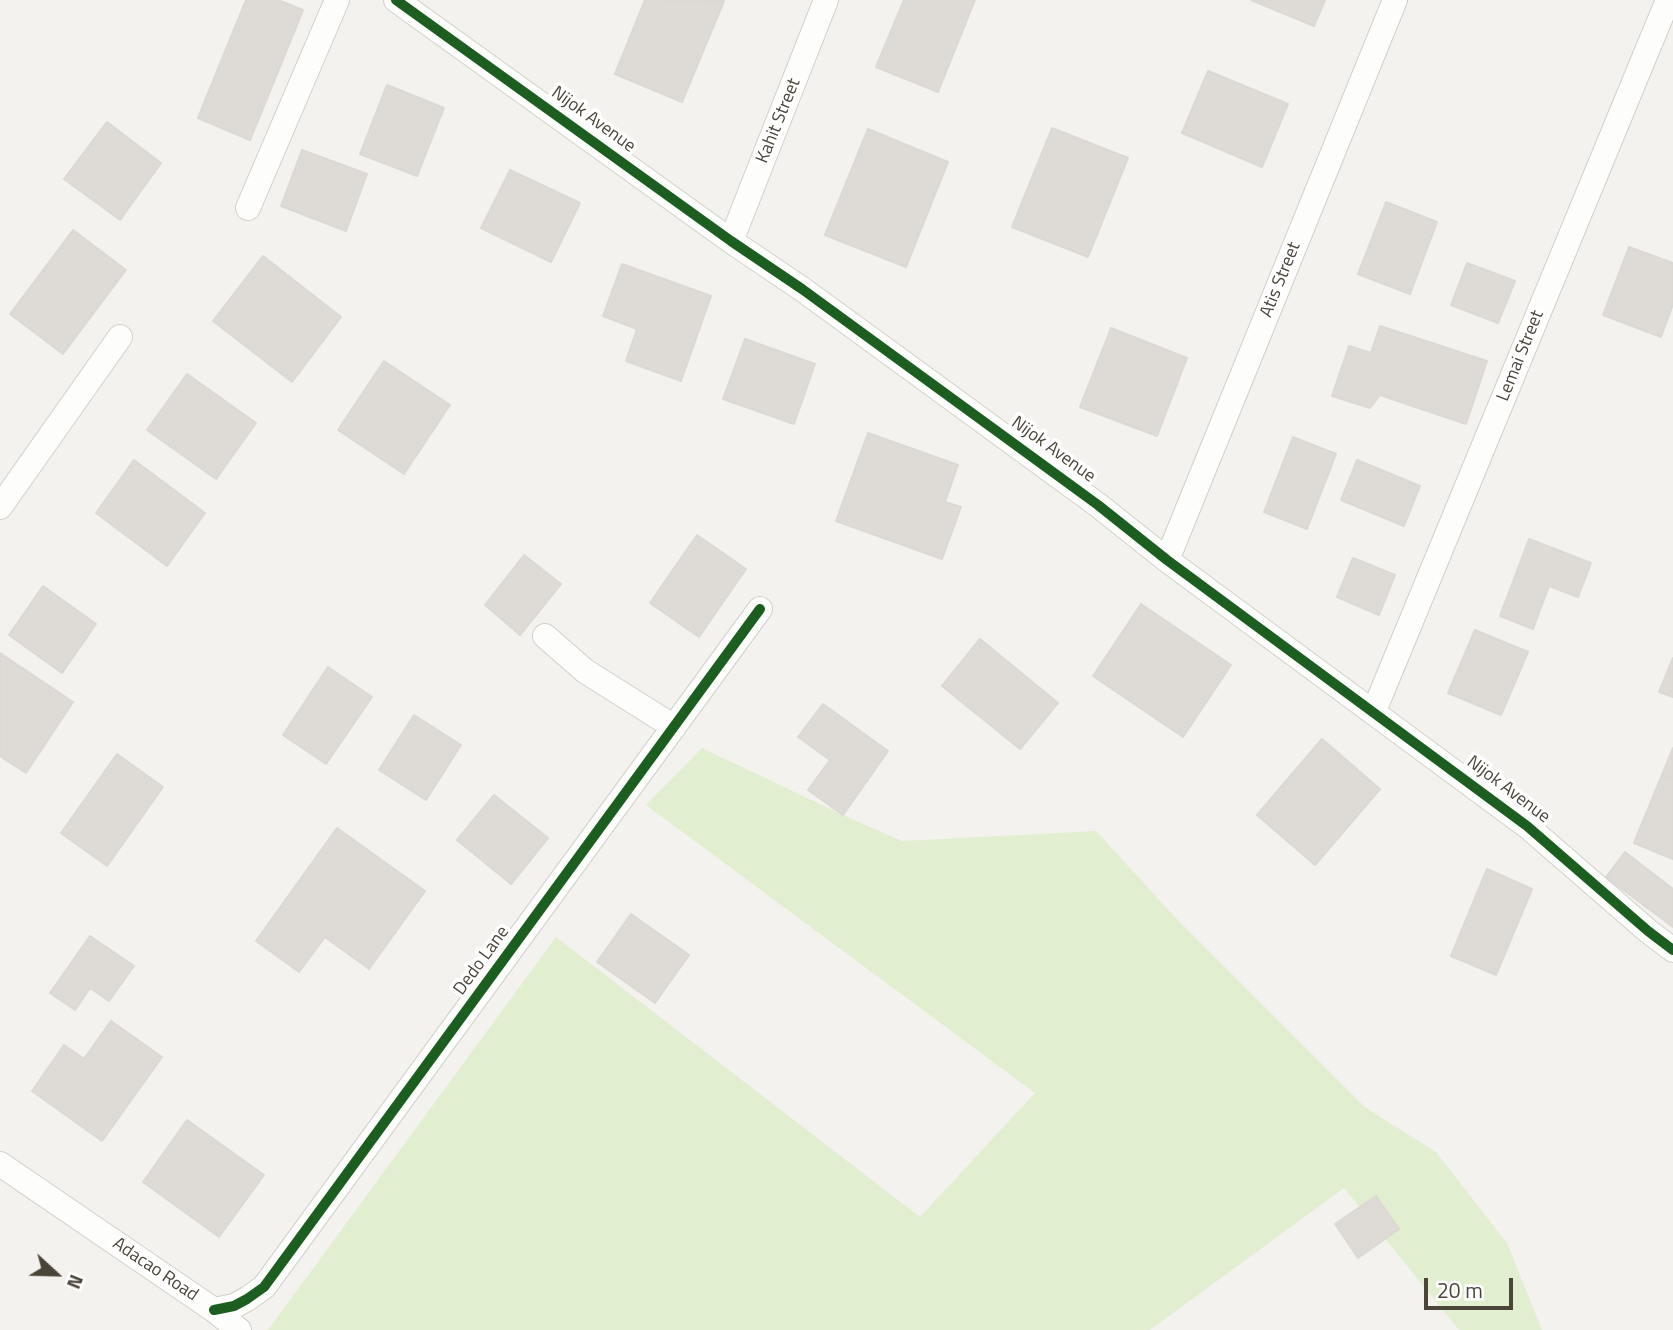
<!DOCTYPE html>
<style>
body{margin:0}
#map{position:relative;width:1673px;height:1330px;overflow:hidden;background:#f4f2ee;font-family:"Titillium Web",sans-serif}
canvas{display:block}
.north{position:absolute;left:21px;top:1239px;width:70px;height:70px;-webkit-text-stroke:5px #fff;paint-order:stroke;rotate:112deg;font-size:19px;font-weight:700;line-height:28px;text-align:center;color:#4b4439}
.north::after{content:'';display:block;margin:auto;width:24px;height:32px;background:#4b4439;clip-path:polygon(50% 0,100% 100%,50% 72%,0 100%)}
.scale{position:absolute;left:1424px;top:1278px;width:89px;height:32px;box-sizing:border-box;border:4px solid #4b4439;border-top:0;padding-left:9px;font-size:21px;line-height:24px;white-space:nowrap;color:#4b4439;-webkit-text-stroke:5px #fff;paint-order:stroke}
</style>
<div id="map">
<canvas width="1673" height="1330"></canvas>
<div class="north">N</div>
<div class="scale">20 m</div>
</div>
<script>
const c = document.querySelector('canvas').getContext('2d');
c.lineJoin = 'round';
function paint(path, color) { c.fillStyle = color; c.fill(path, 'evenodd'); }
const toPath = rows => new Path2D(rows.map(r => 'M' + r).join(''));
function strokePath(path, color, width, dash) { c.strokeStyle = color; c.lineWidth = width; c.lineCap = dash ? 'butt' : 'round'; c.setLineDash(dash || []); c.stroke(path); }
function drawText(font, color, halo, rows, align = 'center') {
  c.font = font + ' "Titillium Web",sans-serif'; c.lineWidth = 7; c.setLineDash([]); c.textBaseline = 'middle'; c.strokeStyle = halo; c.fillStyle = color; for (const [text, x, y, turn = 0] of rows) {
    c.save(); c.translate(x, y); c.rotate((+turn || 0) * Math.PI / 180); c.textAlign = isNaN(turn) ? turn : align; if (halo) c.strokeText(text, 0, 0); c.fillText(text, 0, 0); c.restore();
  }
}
const green = toPath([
 [702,748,843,815,902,841,1096,831,1173,915,1366,1108,1436,1152,1507,1243,1542,1330,1459,1330,1344,1188,1150,1330,268,1330,556,937,920,1217,1035,1093,646,805]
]);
const building = toPath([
 [246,0,278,0,303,10,250,140,198,118,246,0],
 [645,0,724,1,682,102,615,74,645,0],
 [904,0,975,0,938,92,876,67,904,0],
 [1251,0,1325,0,1314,26,1251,0],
 [1208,71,1288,104,1262,167,1182,133,1208,71],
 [387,85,444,108,417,176,360,154,387,85],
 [107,122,161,163,120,220,64,179,107,122],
 [1052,128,1128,158,1088,257,1012,227,1052,128],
 [868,129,948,162,906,267,825,235,868,129],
 [302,150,367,174,346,231,281,206,302,150],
 [510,170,580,203,551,262,481,228,510,170],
 [1386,202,1437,222,1410,294,1358,274,1386,202],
 [73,230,126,270,63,354,10,314,73,230],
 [1629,247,1673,263,1673,304,1661,337,1603,315,1629,247],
 [263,256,341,317,292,382,213,321,263,256],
 [1467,263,1515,281,1498,323,1451,305,1467,263],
 [622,264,711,296,681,381,626,361,637,329,603,316,622,264],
 [1380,326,1487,361,1466,424,1380,395,1370,408,1332,396,1349,346,1371,353,1380,326],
 [1111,328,1187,358,1157,436,1080,407,1111,328],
 [745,339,815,364,794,424,723,399,745,339],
 [384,361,450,405,404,474,338,430,384,361],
 [187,374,256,423,216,479,147,430,187,374],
 [868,433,958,465,945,502,961,507,942,559,836,521,868,433],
 [1293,437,1336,454,1307,529,1264,512,1293,437],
 [134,460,205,513,167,566,96,513,134,460],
 [1357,460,1420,486,1404,526,1341,500,1357,460],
 [697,535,746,569,699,637,650,603,697,535],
 [1529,539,1591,563,1578,597,1549,586,1533,629,1500,616,1529,539],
 [524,555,561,584,520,635,485,605,524,555],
 [1353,558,1395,575,1379,615,1337,597,1353,558],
 [43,586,96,624,62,673,9,635,43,586],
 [1141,604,1231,665,1183,737,1093,676,1141,604],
 [1475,630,1528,652,1501,715,1448,693,1475,630],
 [980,639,1058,703,1020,749,942,686,980,639],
 [0,653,73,702,26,773,0,756,0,653],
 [1673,658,1673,697,1659,692,1673,658],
 [328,667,372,697,326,764,283,735,328,667],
 [823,704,888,751,843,815,808,790,830,760,798,737,823,704],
 [414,715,461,745,426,800,379,770,414,715],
 [1322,739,1380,789,1315,865,1257,815,1322,739],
 [1673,748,1673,780,1662,775,1673,748],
 [117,754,163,787,107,866,61,833,117,754],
 [1662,775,1673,780,1673,859,1634,843,1662,775],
 [494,795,548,838,511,884,457,840,494,795],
 [337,828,425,891,369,969,325,937,299,972,256,941,337,828],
 [1625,852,1673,889,1673,927,1606,877,1625,852],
 [1487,869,1532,889,1496,975,1451,956,1487,869],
 [631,914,689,955,655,1003,597,962,631,914],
 [90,936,134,966,109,1001,90,988,75,1010,50,993,90,936],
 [111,1021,162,1057,102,1141,32,1091,64,1045,84,1059,111,1021],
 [187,1120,264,1175,219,1237,143,1182,187,1120],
 [1376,1196,1399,1229,1358,1258,1335,1224,1376,1196]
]);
const street = toPath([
 [396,0,731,241,802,289,1098,505,1167,560,1527,826,1648,931,1673,950],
 [248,208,337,0],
 [731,241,826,0],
 [0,507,120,337],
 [1167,560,1395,0],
 [545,636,585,671,674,727],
 [1374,711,1668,0],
 [0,1164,214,1310,239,1330],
 [214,1310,234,1306,247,1299,264,1287,760,609]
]);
const cycleway = toPath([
 [396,0,731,241,802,289,1098,505,1167,560,1527,826,1648,931,1673,950],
 [214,1310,234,1306,247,1299,264,1287,760,609]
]);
const streetNames = [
 ["Nijok Avenue",593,120,36],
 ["Kahit Street",779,121,-68],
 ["Atis Street",1281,280,-68],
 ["Lemai Street",1521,356,-68],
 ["Nijok Avenue",1053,450,36],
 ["Nijok Avenue",1508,790,37],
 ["Dedo Lane",482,961,-54],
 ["Adacao Road",155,1270,34]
];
paint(green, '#e1eecf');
paint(building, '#dedbd6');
strokePath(building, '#dcd9d4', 2);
strokePath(street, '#d2d0cb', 26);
strokePath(street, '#fdfdfc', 24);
strokePath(cycleway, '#1b5e20', 10);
drawText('18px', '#4b4439', '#fff', streetNames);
</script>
